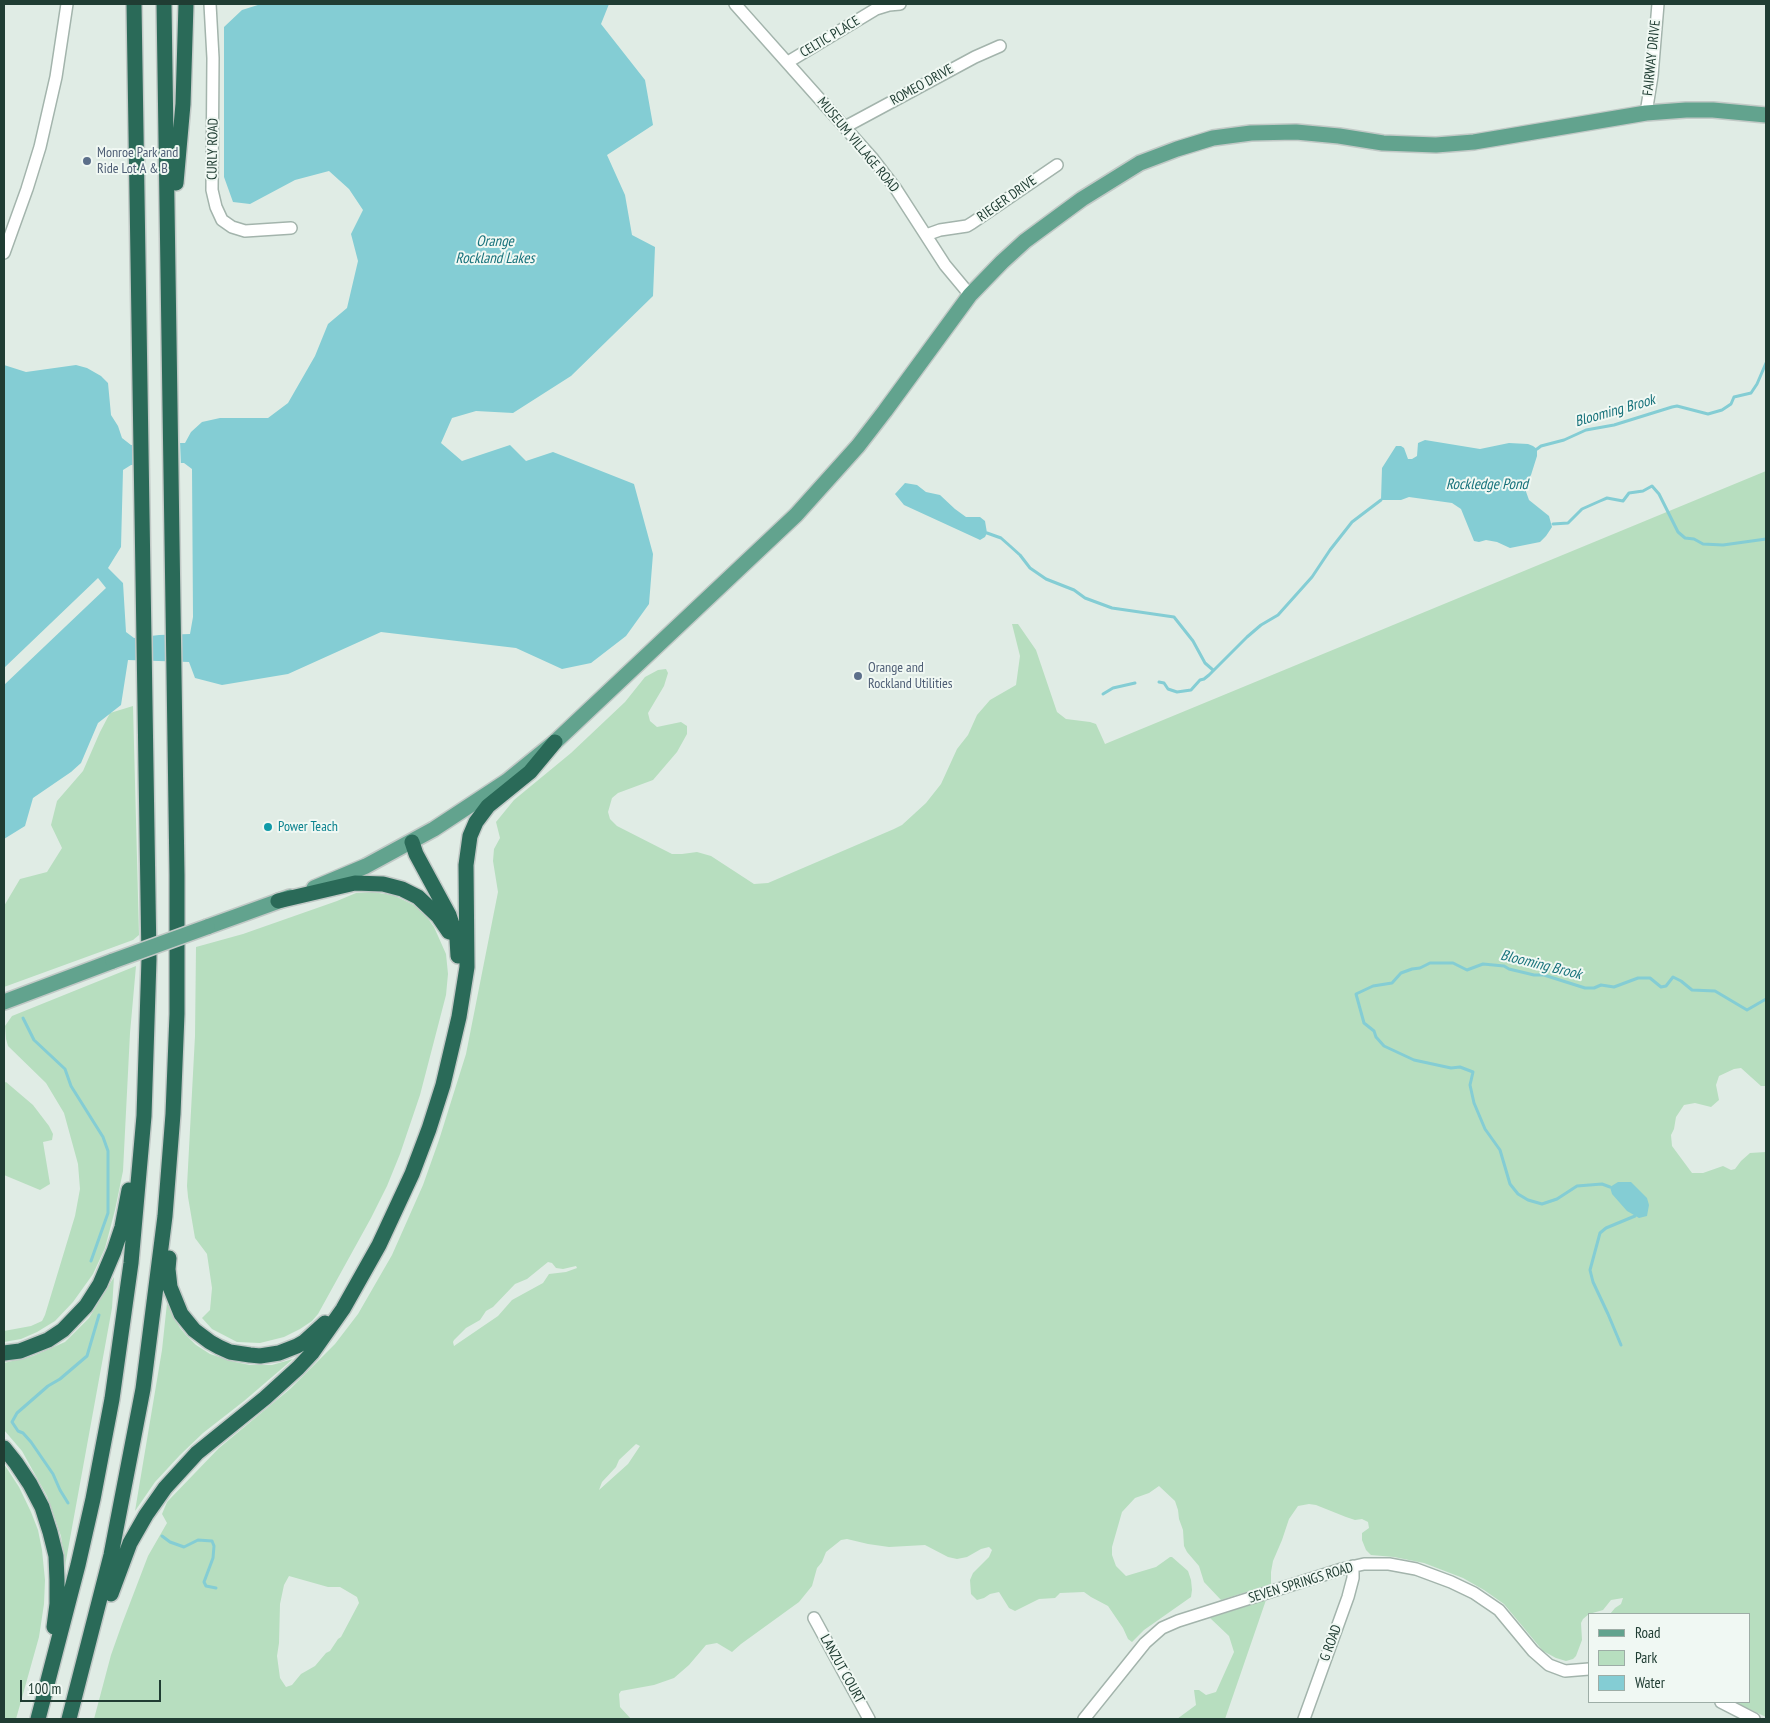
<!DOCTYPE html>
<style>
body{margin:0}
#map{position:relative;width:1770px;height:1723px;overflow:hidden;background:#e0ece5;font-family:"PT Sans Narrow",sans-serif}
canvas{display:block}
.frame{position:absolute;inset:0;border:5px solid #203d33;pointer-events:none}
.legend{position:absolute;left:1588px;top:1613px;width:162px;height:90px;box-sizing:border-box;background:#f0f8f3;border:1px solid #9dada6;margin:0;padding:6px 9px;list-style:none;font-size:15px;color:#203d33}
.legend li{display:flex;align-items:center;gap:10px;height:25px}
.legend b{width:25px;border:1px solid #9dada6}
.scale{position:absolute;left:20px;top:1680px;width:141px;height:22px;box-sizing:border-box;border:2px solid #203d33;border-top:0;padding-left:6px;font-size:15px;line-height:18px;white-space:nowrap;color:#203d33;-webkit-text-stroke:4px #f0f8f3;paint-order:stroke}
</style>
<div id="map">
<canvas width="1770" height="1723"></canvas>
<div class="frame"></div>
<ul class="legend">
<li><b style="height:6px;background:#62a38e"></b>Road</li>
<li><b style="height:14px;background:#b7debf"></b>Park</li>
<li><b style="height:14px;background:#84cdd4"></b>Water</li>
</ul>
<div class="scale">100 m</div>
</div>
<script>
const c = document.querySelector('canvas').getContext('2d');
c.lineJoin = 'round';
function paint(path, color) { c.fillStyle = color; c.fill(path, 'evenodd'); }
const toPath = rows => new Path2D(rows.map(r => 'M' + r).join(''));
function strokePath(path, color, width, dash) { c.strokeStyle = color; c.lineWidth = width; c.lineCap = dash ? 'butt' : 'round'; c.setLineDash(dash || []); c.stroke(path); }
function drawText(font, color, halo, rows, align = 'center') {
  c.font = font + ' "PT Sans Narrow",sans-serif'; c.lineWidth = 4; c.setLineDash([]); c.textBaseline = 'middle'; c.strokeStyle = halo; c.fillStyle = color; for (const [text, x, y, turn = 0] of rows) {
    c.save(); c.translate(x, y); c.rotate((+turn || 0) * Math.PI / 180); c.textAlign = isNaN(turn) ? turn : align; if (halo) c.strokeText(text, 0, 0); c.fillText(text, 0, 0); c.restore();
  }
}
const green = toPath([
 [1766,471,1766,1086,1761,1086,1741,1068,1734,1069,1719,1076,1716,1085,1719,1100,1711,1107,1695,1103,1684,1105,1676,1117,1674,1129,1671,1135,1672,1146,1692,1173,1703,1173,1723,1166,1731,1170,1735,1169,1741,1161,1750,1153,1766,1152,1766,1717,1735,1702,1749,1702,1749,1614,1610,1614,1615,1608,1621,1604,1623,1598,1611,1600,1603,1610,1589,1614,1583,1619,1581,1623,1582,1640,1576,1656,1573,1659,1566,1661,1556,1658,1543,1651,1504,1604,1484,1590,1463,1578,1424,1563,1394,1557,1371,1555,1366,1550,1362,1540,1362,1533,1369,1528,1368,1522,1362,1519,1355,1520,1346,1517,1316,1505,1309,1504,1298,1506,1289,1519,1282,1540,1273,1561,1271,1572,1271,1584,1221,1600,1204,1582,1199,1566,1187,1552,1184,1546,1183,1530,1179,1519,1178,1510,1175,1501,1159,1486,1149,1493,1135,1498,1122,1512,1112,1547,1112,1555,1116,1566,1126,1576,1156,1567,1170,1557,1172,1557,1188,1571,1191,1580,1192,1590,1191,1597,1144,1630,1132,1642,1128,1639,1123,1628,1108,1606,1091,1597,1084,1592,1060,1593,1055,1598,1039,1599,1015,1611,1009,1608,999,1592,990,1594,984,1598,977,1600,971,1594,970,1580,973,1573,989,1557,992,1550,989,1547,981,1549,967,1557,957,1559,948,1557,925,1545,889,1547,868,1544,847,1539,841,1540,826,1552,822,1562,817,1568,812,1586,799,1602,741,1644,732,1652,717,1643,706,1645,689,1665,674,1678,654,1685,621,1691,619,1694,620,1707,631,1719,94,1719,111,1655,122,1624,148,1556,167,1523,162,1514,167,1502,219,1448,290,1389,335,1344,358,1314,392,1255,423,1185,439,1140,466,1054,498,892,493,861,494,849,500,838,496,822,514,800,571,753,625,702,645,677,658,670,666,669,668,673,664,686,648,713,650,721,657,727,681,722,687,726,687,734,677,752,653,780,618,793,612,798,608,812,610,819,617,826,672,854,682,854,697,852,711,856,754,884,768,883,894,829,902,825,926,803,941,784,957,749,968,735,977,715,990,700,1016,685,1020,656,1012,624,1018,624,1036,650,1057,712,1066,719,1090,722,1096,724,1105,744],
 [548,1262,552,1263,556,1268,563,1269,576,1266,577,1268,566,1272,549,1274,543,1283,512,1300,498,1316,454,1346,453,1342,454,1340,466,1328,480,1320,486,1311,493,1307,515,1284,527,1279],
 [636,1444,640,1446,628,1464,599,1490,602,1482,616,1467,619,1460],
 [289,1576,328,1587,340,1587,357,1597,359,1603,341,1637,338,1639,330,1651,326,1653,315,1666,301,1674,292,1685,286,1687,280,1678,277,1656,279,1643,280,1604,284,1585],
 [133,706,139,935,133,940,4,987,4,906,20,879,47,872,62,848,51,825,57,801,83,771,100,732,110,713],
 [372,892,393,895,418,907,427,917,434,927,446,954,448,974,446,995,420,1095,400,1154,387,1186,371,1218,318,1314,312,1321,300,1329,284,1337,260,1343,237,1342,212,1329,202,1318,210,1310,212,1288,207,1254,195,1238,188,1197,187,1186,195,1036,196,947,243,934,337,901,356,893],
 [136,966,130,1033,123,1171,115,1210,105,1248,93,1274,73,1302,55,1321,37,1332,21,1339,4,1342,4,1331,31,1326,42,1321,45,1315,75,1216,80,1189,78,1164,64,1113,46,1083,8,1046,6,1039,5,1026,12,1016],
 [6,1082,33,1105,49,1126,53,1134,52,1140,43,1142,50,1184,40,1190,4,1175,4,1083],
 [114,1277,112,1308,65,1566,61,1536,47,1496,22,1451,4,1430,4,1363,33,1356,65,1342,89,1318],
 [167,1303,180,1328,186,1335,196,1345,210,1354,235,1362,250,1365,272,1365,293,1359,244,1401,203,1433,180,1455,155,1482,135,1511,162,1350],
 [4,1464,19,1487,31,1512,38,1530,42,1550,45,1580,44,1604,39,1637,16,1719,4,1719],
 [1266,1600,1225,1719,1177,1719,1196,1705,1194,1690,1199,1690,1206,1695,1216,1692,1234,1652,1229,1636,1210,1618]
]);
const water = toPath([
 [261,4,609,4,601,24,645,80,653,125,607,155,625,195,632,235,655,247,653,296,571,376,513,413,476,411,452,418,441,443,462,461,510,445,526,461,553,452,634,484,653,554,649,604,626,636,591,663,562,669,516,648,381,632,288,674,222,685,195,678,189,662,128,660,121,705,98,723,81,763,71,772,33,798,25,826,4,839,4,685,106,588,98,578,4,668,4,365,26,372,76,365,87,368,101,376,108,383,111,415,118,426,122,438,131,445,156,443,185,443,191,432,202,422,220,418,268,418,288,403,315,356,328,324,347,308,358,261,351,234,363,210,349,189,329,171,295,180,250,204,233,202,224,177,224,27,242,10],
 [157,463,184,463,192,469,193,617,190,634,159,635,134,638,126,632,123,583,108,568,121,547,123,470,131,465],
 [1425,440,1480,449,1509,443,1528,444,1533,446,1537,449,1537,456,1531,475,1524,486,1529,500,1549,516,1552,527,1546,536,1540,542,1510,548,1497,542,1486,540,1479,542,1474,541,1461,509,1452,503,1409,497,1401,500,1381,500,1382,468,1396,446,1401,446,1404,448,1408,459,1412,459,1417,456,1418,443],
 [905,483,917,485,926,492,940,495,955,509,966,517,980,517,985,521,987,533,985,537,980,540,978,539,904,505,895,494],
 [1618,1182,1631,1182,1647,1198,1649,1205,1647,1216,1639,1218,1634,1215,1627,1211,1612,1194,1610,1187]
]);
const pier = toPath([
 [166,440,180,441,181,466,133,468,132,442,165,442]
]);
const stream = toPath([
 [1537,449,1541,446,1564,440,1586,430,1614,425,1672,407,1677,406,1708,414,1722,410,1731,404,1734,397,1751,393,1757,384,1766,363],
 [1553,524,1568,523,1582,509,1600,501,1607,498,1623,501,1629,493,1643,491,1652,486,1659,494,1678,532,1685,538,1694,539,1703,544,1723,545,1766,539],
 [987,533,1001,538,1010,546,1020,555,1030,568,1046,579,1074,590,1085,598,1112,608,1174,617,1193,641,1205,663,1213,670],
 [1159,682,1164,683,1168,689,1177,692,1191,690,1200,680,1204,679,1209,675,1247,637,1261,625,1278,615,1312,577,1330,550,1352,522,1381,500],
 [1103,694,1113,688,1135,683],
 [23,1018,34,1040,65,1069,71,1086,103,1137,108,1151,108,1213,91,1261],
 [1610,1187,1602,1184,1577,1186,1557,1199,1542,1204,1528,1200,1518,1194,1510,1184,1500,1150,1485,1129,1474,1103,1470,1085,1473,1072,1460,1067,1451,1068,1414,1060,1384,1046,1376,1037,1374,1031,1364,1023,1356,994,1373,986,1392,983,1401,973,1412,969,1420,968,1430,963,1453,963,1467,970,1483,964,1504,966,1509,969,1534,975,1544,975,1585,988,1594,988,1601,985,1614,987,1638,978,1650,978,1661,987,1666,986,1673,977,1681,981,1692,990,1715,991,1747,1010,1766,999],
 [1621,1345,1608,1314,1593,1282,1590,1270,1600,1233,1606,1228,1635,1216],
 [68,1503,60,1490,53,1474,31,1442,23,1433,18,1431,12,1422,17,1413,48,1386,60,1379,87,1356,99,1315],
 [162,1536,170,1542,184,1547,198,1540,212,1541,214,1546,213,1558,204,1582,206,1586,216,1588]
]);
const minor = toPath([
 [210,4,213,58,212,190,216,207,222,220,232,227,245,231,291,228],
 [735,4,873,159,896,189,945,265,970,295],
 [788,62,876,9,889,5,900,4],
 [1646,113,1652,76,1658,4],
 [845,127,975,57,1000,46],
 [926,235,940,230,967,226,972,223,1057,165],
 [4,253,27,189,40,147,56,77,67,4],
 [814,1618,869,1719],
 [1721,1702,1754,1719],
 [1084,1719,1145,1643,1162,1628,1178,1621,1342,1569,1364,1564,1389,1564,1416,1569,1451,1582,1474,1593,1499,1610,1533,1651,1549,1665,1565,1671,1589,1669],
 [1304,1719,1348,1597,1353,1578,1353,1566]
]);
const major = toPath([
 [314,888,366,866,434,829,507,781,555,742,796,515,858,446,885,411,970,295,1002,262,1025,241,1082,199,1140,163,1177,149,1213,138,1251,133,1296,132,1339,136,1383,143,1436,145,1474,142,1646,113,1686,110,1713,110,1766,115],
 [207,927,290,897],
 [4,1002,113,961]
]);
const highway = toPath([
 [176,183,183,104,186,4],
 [412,842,416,854,449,915,457,939,458,956],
 [278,901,355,883,383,884,402,889,418,897,438,916,449,932],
 [169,1258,168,1269,170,1287,181,1314,194,1330,210,1342,219,1347,230,1352,250,1355,260,1356,279,1353,297,1346,304,1342,325,1323],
 [4,1353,20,1351,48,1340,63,1330,86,1306,100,1284,114,1251,122,1227,129,1190],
 [4,1448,16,1463,30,1484,42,1507,50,1532,56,1556,57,1580,57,1604,54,1627],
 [111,1594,130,1543,146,1515,165,1488,197,1453,265,1398,298,1368,312,1353,343,1309,379,1245,412,1174,429,1129,443,1085,459,1017,467,967,466,865,470,836,476,822,488,806,530,772,555,742],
 [38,1719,78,1565,93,1499,112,1399,131,1263,144,1116,149,959,134,4],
 [69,1719,111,1555,143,1389,165,1216,173,1114,177,1014,177,875,164,4]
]);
const majorBridge = toPath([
 [113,961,207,927]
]);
const markers = [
 [87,161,5,"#5c6f8a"],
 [858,676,5,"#5c6f8a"],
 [268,827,5,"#0f9aa8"]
];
const streetNames = [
 ["CELTIC PLACE",830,37,-31],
 ["FAIRWAY DRIVE",1652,58,-84],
 ["ROMEO DRIVE",922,85,-29],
 ["MUSEUM VILLAGE ROAD",858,145,50],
 ["CURLY ROAD",213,149,-89],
 ["RIEGER DRIVE",1007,199,-35],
 ["SEVEN SPRINGS ROAD",1301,1583,-17],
 ["G ROAD",1331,1643,-70],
 ["LANZUT COURT",842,1669,61]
];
const serviceNames = [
 ["Monroe Park and",97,153],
 ["Ride Lot A & B",97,169],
 ["Orange and",868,668],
 ["Rockland Utilities",868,684]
];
const cultureNames = [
 ["Power Teach",278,827]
];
const waterNames = [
 ["Orange",495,242],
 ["Rockland Lakes",495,259],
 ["Blooming Brook",1615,411,-16],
 ["Rockledge Pond",1487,485],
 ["Blooming Brook",1541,965,14]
];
paint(green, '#b7debf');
paint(water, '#84cdd4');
paint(pier, '#e0ece5');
strokePath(stream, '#84cdd4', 3);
strokePath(minor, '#a3b4ac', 14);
strokePath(major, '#c1c9c6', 18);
strokePath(highway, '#c1c9c6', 18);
strokePath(minor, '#fff', 11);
strokePath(major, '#62a38e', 15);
strokePath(highway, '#2a6a58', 15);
strokePath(majorBridge, '#c1c9c6', 18, []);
strokePath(majorBridge, '#62a38e', 15);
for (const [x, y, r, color] of markers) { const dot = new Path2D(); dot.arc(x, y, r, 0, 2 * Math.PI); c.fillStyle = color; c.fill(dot); strokePath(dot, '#f0f8f3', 2); }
drawText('14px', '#203d33', '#f0f8f3', streetNames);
drawText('14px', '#4e5e75', '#f0f8f3', serviceNames, 'left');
drawText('14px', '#0d838f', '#f0f8f3', cultureNames, 'left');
drawText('italic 15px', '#17727b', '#f0f8f3', waterNames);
</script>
